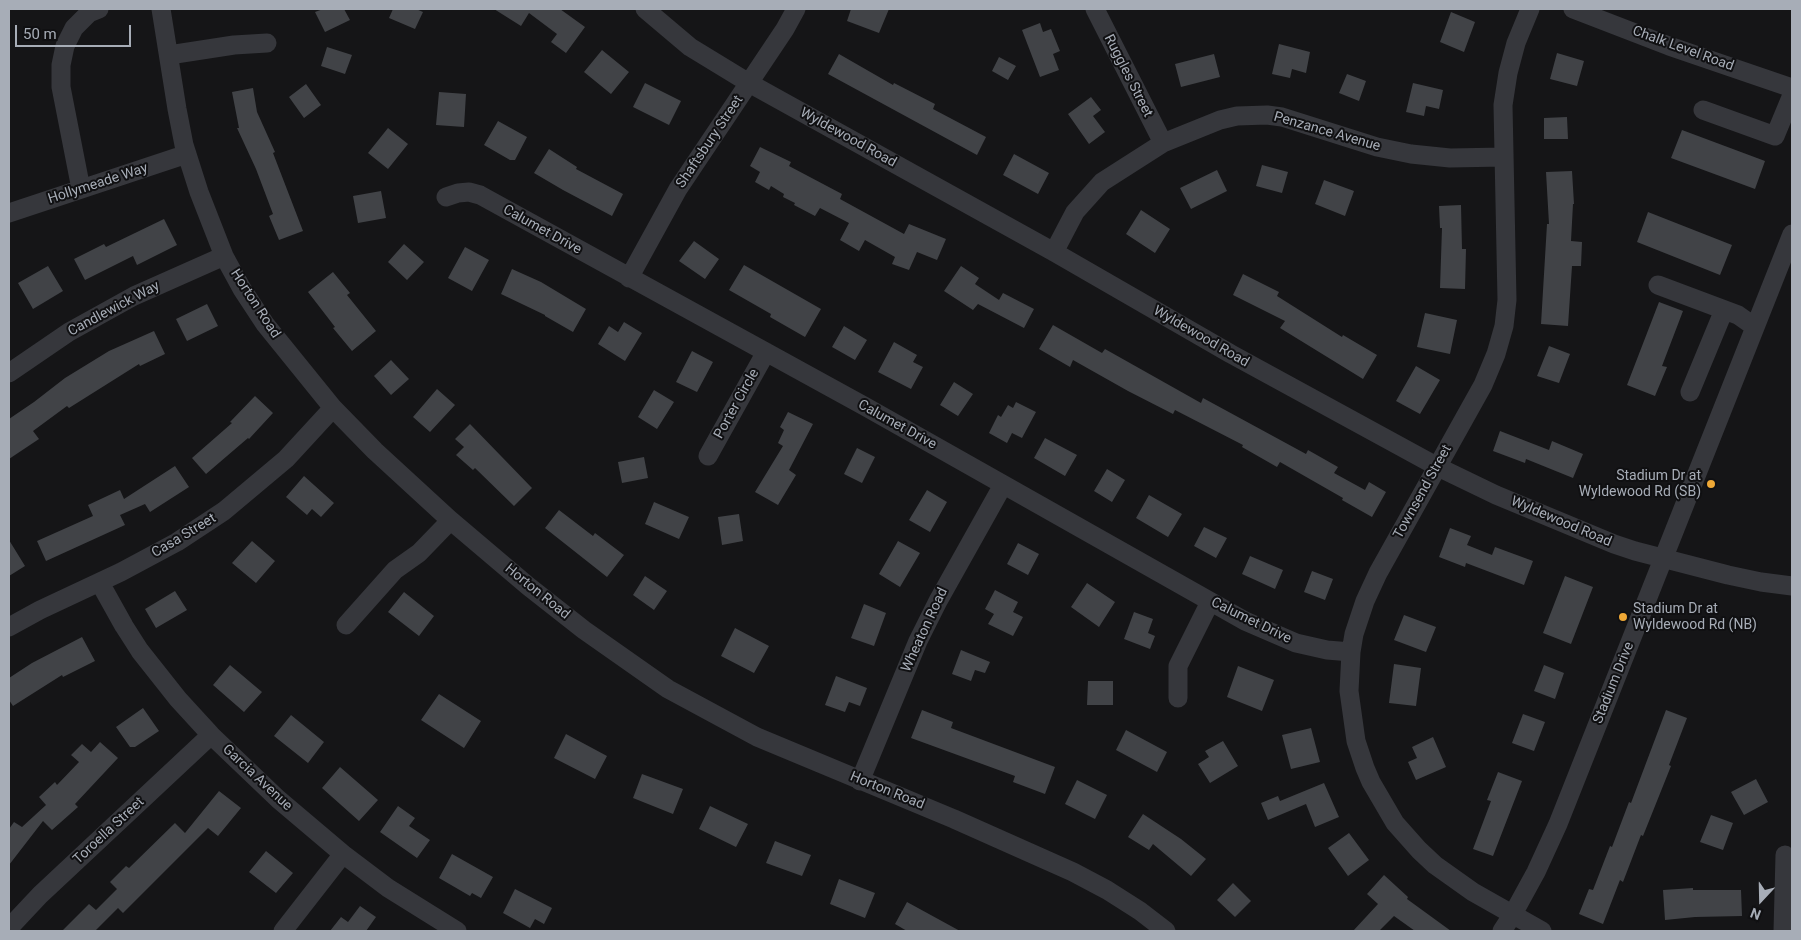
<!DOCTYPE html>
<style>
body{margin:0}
#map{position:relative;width:1801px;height:940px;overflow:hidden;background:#151517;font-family:Roboto,sans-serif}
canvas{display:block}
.frame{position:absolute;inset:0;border:10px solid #a7adb7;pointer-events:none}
.north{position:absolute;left:1736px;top:875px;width:50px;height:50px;-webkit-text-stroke:4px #101012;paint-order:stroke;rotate:201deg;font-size:14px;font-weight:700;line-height:20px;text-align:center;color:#a7adb7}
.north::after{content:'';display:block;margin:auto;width:18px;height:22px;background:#a7adb7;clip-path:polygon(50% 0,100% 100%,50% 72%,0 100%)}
.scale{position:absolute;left:15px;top:25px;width:116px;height:22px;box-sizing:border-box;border:2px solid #a7adb7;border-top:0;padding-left:6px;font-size:15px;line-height:18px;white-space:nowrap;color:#a7adb7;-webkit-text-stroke:4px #101012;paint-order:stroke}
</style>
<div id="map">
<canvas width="1801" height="940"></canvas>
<div class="frame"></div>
<div class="north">N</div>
<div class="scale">50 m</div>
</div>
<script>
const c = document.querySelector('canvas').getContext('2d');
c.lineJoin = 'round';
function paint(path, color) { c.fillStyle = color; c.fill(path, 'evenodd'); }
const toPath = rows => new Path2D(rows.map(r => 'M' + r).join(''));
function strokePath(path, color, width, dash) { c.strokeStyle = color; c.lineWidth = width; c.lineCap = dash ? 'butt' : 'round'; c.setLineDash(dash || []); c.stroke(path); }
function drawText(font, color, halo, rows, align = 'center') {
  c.font = font + ' Roboto,sans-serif'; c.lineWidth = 4; c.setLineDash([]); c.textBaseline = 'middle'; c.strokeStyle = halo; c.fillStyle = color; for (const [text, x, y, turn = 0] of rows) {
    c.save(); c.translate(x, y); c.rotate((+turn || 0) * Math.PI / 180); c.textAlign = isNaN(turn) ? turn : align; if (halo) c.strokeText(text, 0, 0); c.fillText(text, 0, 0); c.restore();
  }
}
const building = toPath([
 [323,9,344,9,350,20,325,32,315,12],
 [393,9,416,9,423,12,415,29,389,18],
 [494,9,560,9,585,27,566,53,551,42,557,34,529,13,521,26],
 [851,9,889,9,879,33,847,21],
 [1451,12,1475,22,1464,52,1440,42],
 [1040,23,1043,32,1051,29,1060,51,1053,54,1059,70,1040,77,1022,30],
 [1279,44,1310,52,1306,73,1292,69,1290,78,1272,74],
 [327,47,352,55,345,74,321,66],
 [602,50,629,72,611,94,584,72],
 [1557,53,1584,61,1577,86,1550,79],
 [839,54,893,85,894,83,935,104,933,109,986,137,977,155,828,74],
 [1214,54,1220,77,1181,87,1175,64],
 [999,57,1016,66,1008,80,992,71],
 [1347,74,1366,81,1359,101,1339,93],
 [645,83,681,101,669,125,633,107],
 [1413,83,1443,90,1439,109,1426,106,1424,116,1406,112],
 [306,84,321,105,304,118,289,97],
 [253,88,257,112,275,152,273,153,303,231,279,240,269,216,273,214,256,169,237,128,239,128,232,92],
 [439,92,466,94,464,127,436,125],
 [1091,97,1101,110,1093,116,1105,132,1089,144,1068,114],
 [1567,117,1568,139,1544,139,1544,118],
 [498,121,527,137,515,160,510,160,484,145],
 [388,128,408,144,388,169,368,153],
 [1682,130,1765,161,1755,189,1671,158],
 [760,147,791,162,789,166,842,194,840,199,904,234,909,224,946,239,937,260,917,252,909,270,892,264,895,257,865,240,859,251,840,240,849,223,820,208,815,216,794,205,795,203,783,197,784,194,771,186,769,190,755,182,760,172,750,166],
 [549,149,577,167,576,169,623,194,612,216,563,190,534,173],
 [1014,154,1049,173,1038,194,1003,175],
 [1262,165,1288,172,1282,193,1256,186],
 [1217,170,1227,191,1191,209,1180,188],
 [1572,171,1574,204,1573,204,1571,241,1582,242,1581,266,1572,266,1568,326,1541,324,1547,224,1549,224,1546,172],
 [1324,180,1354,191,1345,216,1315,204],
 [381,191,386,218,358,223,353,196],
 [1461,205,1462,249,1466,249,1465,289,1440,288,1442,228,1440,228,1439,206],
 [1141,210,1170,229,1155,253,1126,234],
 [1648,212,1732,245,1720,275,1637,242],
 [164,219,177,245,137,265,133,256,85,280,74,259,104,244,106,247],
 [694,241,719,259,705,279,679,261],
 [404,244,424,262,407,280,388,262],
 [465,247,489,260,472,291,448,278],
 [744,265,821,309,805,337,770,317,771,314,729,290],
 [48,266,63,291,33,309,18,283],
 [961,266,979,278,975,284,999,300,1003,293,1034,309,1024,328,978,304,973,310,944,291],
 [512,269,541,282,586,309,573,332,545,316,545,315,501,294],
 [333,272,350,293,347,295,376,331,352,351,333,328,335,327,308,292],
 [1243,274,1279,292,1277,296,1342,337,1343,335,1377,355,1363,379,1280,328,1285,321,1233,295],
 [1659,302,1683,311,1662,366,1667,367,1655,396,1627,385],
 [207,304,218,326,187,341,176,319],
 [1425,313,1457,320,1450,354,1417,347],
 [624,322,642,333,625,361,598,344,609,326,618,332],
 [1053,325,1102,353,1105,349,1201,403,1203,398,1306,454,1308,450,1338,467,1334,473,1365,490,1369,482,1386,492,1372,517,1342,500,1343,498,1280,462,1277,467,1242,447,1243,445,1175,410,1173,414,1128,391,1073,360,1070,367,1039,349],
 [844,326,867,340,855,360,832,347],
 [154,331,165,354,140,366,139,364,69,408,67,406,33,431,39,439,9,459,9,419,34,402,65,378,109,351],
 [894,342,917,355,913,362,923,367,911,389,878,372],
 [1549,346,1570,354,1559,383,1537,376],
 [692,351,713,362,697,392,676,382],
 [391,360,409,379,391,395,374,376],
 [1416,366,1440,380,1420,414,1396,401],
 [954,382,973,394,958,416,940,405],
 [437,389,455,405,430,432,413,417],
 [654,390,674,402,657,429,638,417],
 [255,396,273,413,249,439,248,438,206,474,192,458,232,423,230,422],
 [1016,402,1036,412,1022,438,1012,433,1007,443,989,433,998,415,1001,417,1008,405,1013,408],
 [788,412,813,424,789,470,796,475,778,505,755,492,783,446,778,443,784,430,780,427],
 [470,424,532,488,514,506,475,468,473,470,456,455,464,447,455,439],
 [1500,431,1549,450,1552,441,1583,454,1573,478,1526,459,1525,463,1493,451],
 [1045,438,1077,455,1065,476,1034,458],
 [857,448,875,457,862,483,844,474],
 [644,457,648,478,622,483,618,462],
 [175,466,189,487,150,512,145,504,120,515,125,525,46,561,37,541,93,516,88,505,120,490,124,499],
 [1107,469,1125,480,1112,502,1094,491],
 [304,476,334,503,321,517,312,509,307,515,286,497],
 [927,490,947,502,930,532,909,520],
 [1149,495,1182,514,1168,537,1136,518],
 [654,502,689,517,679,539,645,524],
 [559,510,593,536,595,533,624,555,607,577,545,528],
 [739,514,743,541,722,545,718,517],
 [1204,527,1227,538,1216,558,1194,546],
 [1450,528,1471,536,1467,545,1492,555,1495,547,1533,561,1524,585,1466,563,1465,567,1439,557],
 [9,540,25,566,9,576],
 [252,541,275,561,256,583,232,563],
 [898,541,920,553,900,587,879,574],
 [1018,543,1039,554,1028,575,1007,564],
 [1250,556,1283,570,1275,589,1242,574],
 [1312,571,1333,579,1325,600,1304,592],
 [645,576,667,591,654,610,633,595],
 [1565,576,1593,587,1571,644,1543,633],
 [1087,583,1115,602,1099,627,1071,607],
 [995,590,1018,602,1013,612,1023,617,1013,636,988,624,994,614,985,609],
 [175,591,187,610,156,628,145,609],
 [404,592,434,616,419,636,388,612],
 [864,604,886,613,874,646,851,638],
 [1134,612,1153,619,1148,633,1155,636,1150,649,1124,639],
 [1404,615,1436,627,1426,652,1394,640],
 [735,628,769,646,754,673,721,656],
 [82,637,95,661,63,677,62,675,13,706,9,700,9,678,32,663],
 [961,650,990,662,985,673,975,670,971,681,952,674],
 [1394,664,1421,668,1416,706,1389,703],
 [230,665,262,692,244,712,213,685],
 [1544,665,1564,673,1555,699,1534,691],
 [1238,666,1274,680,1262,711,1227,697],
 [836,676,867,688,860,706,849,702,845,712,825,705],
 [1088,681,1113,681,1113,705,1087,705],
 [439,694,481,721,464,748,421,720],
 [143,708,159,731,135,747,130,747,116,727],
 [922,710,953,722,951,728,1055,767,1045,794,1013,782,1015,776,911,738],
 [1666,710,1687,718,1669,765,1671,766,1643,836,1641,835,1623,882,1620,880,1603,924,1579,914,1589,889,1593,890,1610,846,1612,847,1629,802,1631,803],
 [1523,714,1545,722,1534,751,1512,743],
 [291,715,324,742,308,763,274,736],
 [1311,728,1320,762,1291,769,1282,735],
 [1126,730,1167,752,1157,772,1116,750],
 [566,734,607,756,595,779,554,758],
 [1433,737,1446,767,1416,780,1408,762,1417,758,1412,747],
 [1223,741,1238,766,1210,783,1198,764,1209,757,1205,751],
 [100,742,118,758,75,804,78,807,52,830,43,821,9,865,9,829,14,822,22,827,46,805,39,797,55,782,57,785,79,762,71,755,82,744,91,752],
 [340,767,378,800,359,821,322,788],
 [1498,772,1522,781,1493,856,1473,849,1491,801,1487,800],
 [642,774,683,789,673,814,633,798],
 [1756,779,1768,802,1744,815,1731,792],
 [1077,780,1107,795,1095,819,1065,804],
 [1324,783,1339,817,1315,827,1306,804,1268,820,1261,803,1278,796,1280,801],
 [219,791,241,808,218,836,208,828,123,913,118,908,95,931,62,931,89,904,96,910,117,889,110,882,126,866,129,868,175,823,185,833],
 [398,806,415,818,409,826,430,840,417,858,380,832],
 [710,806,748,824,736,847,699,829],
 [1143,814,1181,839,1206,859,1191,876,1153,844,1149,850,1128,837],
 [1711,815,1733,823,1723,850,1700,842],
 [1349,833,1369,860,1348,876,1328,848],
 [775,841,811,855,802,876,766,863],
 [266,851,293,873,276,893,249,872],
 [452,854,493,877,481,898,472,893,470,896,439,878],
 [1384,875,1408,897,1407,899,1451,931,1415,931,1394,916,1379,931,1353,931,1378,904,1367,894],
 [839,879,875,893,865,918,830,904],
 [1233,883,1251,901,1235,917,1217,900],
 [1693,888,1693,890,1741,890,1742,916,1695,917,1665,920,1663,890],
 [515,889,552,908,544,924,535,919,530,928,503,913],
 [907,902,960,931,907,931,895,924],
 [360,906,376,917,366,931,330,931,341,917,348,922]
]);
const minor = toPath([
 [161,9,177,109,184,145,199,192,224,256,242,289,265,324,333,408,375,451,449,519,528,586,584,630,668,689,757,737,954,819,1073,872,1107,890,1140,911,1166,931],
 [645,9,690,47,749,83,1054,252,1231,354,1438,467,1496,495,1614,544,1635,551,1728,575,1761,582,1792,586],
 [1095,9,1163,143],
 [1530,9,1516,43,1508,73,1503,105,1507,300,1504,326,1496,354,1483,385,1378,573,1365,601,1354,634,1351,652,1349,691,1356,741,1365,768,1371,782,1395,823,1419,850,1435,865,1473,892,1542,931],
 [1573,9,1669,46,1792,88],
 [169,55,234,45,267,43],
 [1703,110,1775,136,1792,95],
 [81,189,61,87,61,65,65,46,74,28,89,13,99,9],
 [446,197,458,193,469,192,480,195,866,407,1245,621,1296,643,1327,650,1351,652],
 [9,213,187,154],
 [1054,252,1075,212,1102,182,1163,143,1220,120,1237,116,1267,115,1282,117,1377,147,1411,154,1450,158,1504,157],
 [629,278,678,189,785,29,796,9],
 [1658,285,1738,315,1755,327],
 [9,373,69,332,134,296,224,256],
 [1690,392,1724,310],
 [708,456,766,352],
 [100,583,124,626,140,651,178,699,211,735,278,799,343,854,388,888,457,931],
 [346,625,395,570,419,553,450,521],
 [9,627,40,610,121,572,177,542,224,511,286,459,333,408],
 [1178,698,1178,666,1210,602],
 [860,781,918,641,938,601,1003,485],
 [9,928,40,895,211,735],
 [283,931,343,854],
 [1502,931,1513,914,1536,872,1558,824,1792,234],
 [1783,931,1785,855]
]);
const markers = [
 [1711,484,5,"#eea836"],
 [1623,617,5,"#eea836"]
];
const streetNames = [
 ["Chalk Level Road",1683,49,20],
 ["Ruggles Street",1128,76,63],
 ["Penzance Avenue",1327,132,16],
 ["Wyldewood Road",848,138,29],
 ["Shaftsbury Street",710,142,-56],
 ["Hollymeade Way",98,184,-18],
 ["Calumet Drive",542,230,29],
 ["Horton Road",255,304,57],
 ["Candlewick Way",114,309,-28],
 ["Wyldewood Road",1201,337,30],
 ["Porter Circle",737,404,-61],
 ["Calumet Drive",897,425,29],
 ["Townsend Street",1423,492,-61],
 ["Wyldewood Road",1561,522,23],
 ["Casa Street",184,536,-31],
 ["Horton Road",537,592,39],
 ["Calumet Drive",1251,621,26],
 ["Wheaton Road",925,630,-65],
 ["Stadium Drive",1614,683,-68],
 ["Garcia Avenue",257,778,43],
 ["Horton Road",887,791,22],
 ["Toroella Street",109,831,-43]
];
const poiNames = [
 ["Stadium Dr at",1701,476],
 ["Wyldewood Rd (SB)",1701,492],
 ["Stadium Dr at",1633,609,"left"],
 ["Wyldewood Rd (NB)",1633,625,"left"]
];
paint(building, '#414347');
strokePath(minor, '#36373c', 19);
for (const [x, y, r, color] of markers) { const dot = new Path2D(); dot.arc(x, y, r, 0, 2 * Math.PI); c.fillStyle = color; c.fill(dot); strokePath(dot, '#101012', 2); }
drawText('14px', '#a7adb7', '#101012', streetNames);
drawText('14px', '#a7adb7', '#101012', poiNames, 'right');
</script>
